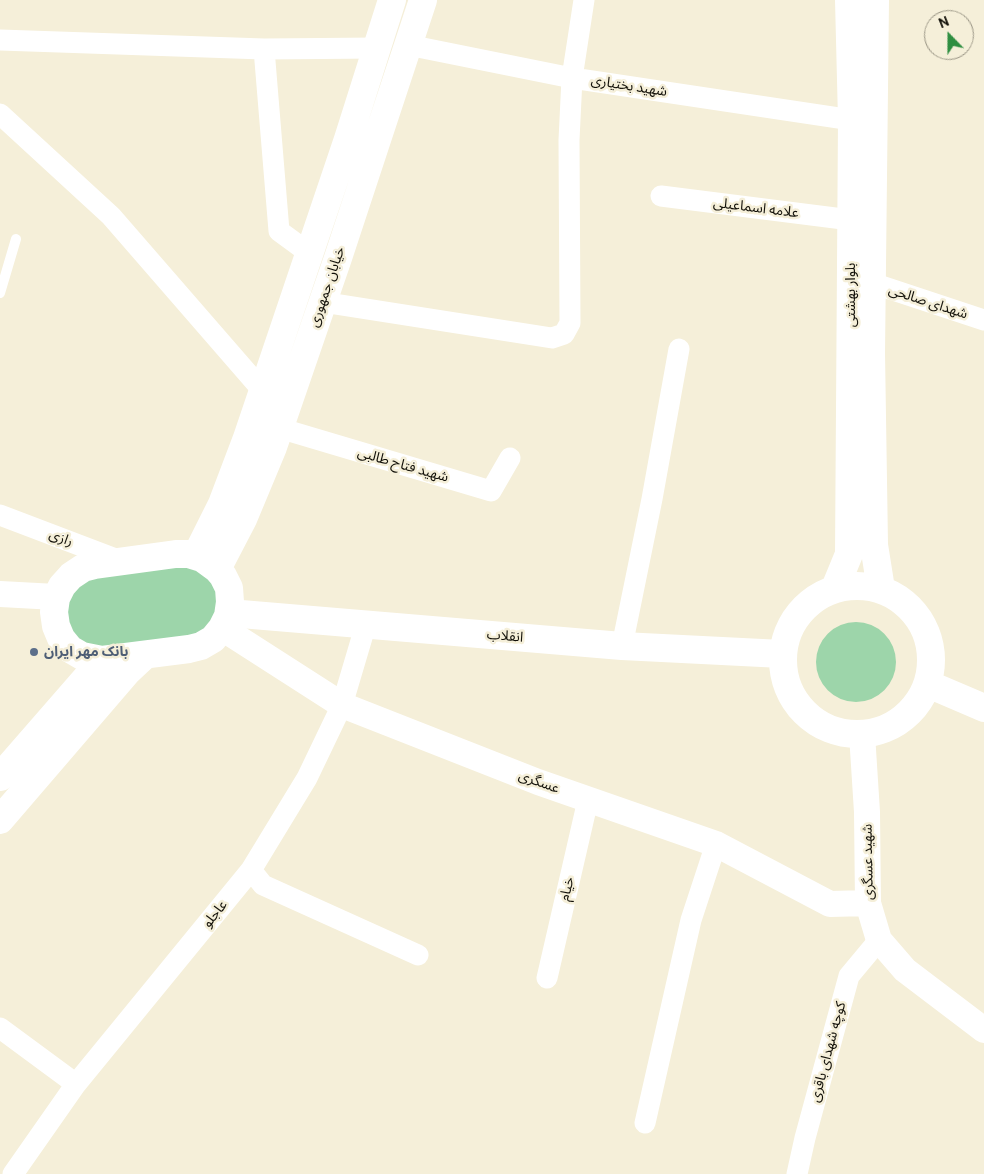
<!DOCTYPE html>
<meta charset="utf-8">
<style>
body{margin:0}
#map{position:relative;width:984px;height:1174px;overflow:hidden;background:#f5efd9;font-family:Cabin,sans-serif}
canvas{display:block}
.north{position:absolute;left:924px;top:10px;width:50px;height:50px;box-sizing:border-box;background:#f5efd9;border:1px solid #9a9585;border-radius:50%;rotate:338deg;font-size:14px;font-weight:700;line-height:20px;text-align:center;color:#110f08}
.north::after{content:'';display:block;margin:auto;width:18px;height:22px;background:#2f8e41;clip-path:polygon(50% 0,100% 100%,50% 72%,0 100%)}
</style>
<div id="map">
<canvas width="984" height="1174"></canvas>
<div class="north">N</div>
</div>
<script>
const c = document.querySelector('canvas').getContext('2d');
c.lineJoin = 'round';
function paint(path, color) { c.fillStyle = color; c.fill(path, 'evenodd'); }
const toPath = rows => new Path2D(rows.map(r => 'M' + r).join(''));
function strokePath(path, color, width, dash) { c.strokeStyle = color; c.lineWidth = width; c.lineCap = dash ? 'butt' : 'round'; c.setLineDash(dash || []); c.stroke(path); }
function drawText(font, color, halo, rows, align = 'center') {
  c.font = font + ' Cabin,"Noto Sans Arabic",sans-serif'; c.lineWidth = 5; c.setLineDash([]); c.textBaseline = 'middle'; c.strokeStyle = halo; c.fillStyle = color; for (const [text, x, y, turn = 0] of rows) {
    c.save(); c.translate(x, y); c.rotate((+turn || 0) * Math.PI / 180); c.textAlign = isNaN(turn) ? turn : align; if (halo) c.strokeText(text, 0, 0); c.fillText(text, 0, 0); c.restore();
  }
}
const green = toPath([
 [177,565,198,568,213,582,219,602,213,622,197,636,107,649,87,646,71,632,65,612,71,592,87,579],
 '816 662a40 40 0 1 1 80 0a40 40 0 1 1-80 0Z'
]);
const service = toPath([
 [0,293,16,239]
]);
const minor = toPath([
 [0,40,264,49,377,48],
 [408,45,572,78,852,120],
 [264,49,279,231,309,253],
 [0,114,111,216,263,391],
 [661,196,851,220],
 [872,283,984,320],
 [322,302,552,338,564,334,570,323,569,140,572,78,584,0],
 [279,428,491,491,510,458],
 [0,515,121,561],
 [622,646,652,499,679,349],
 [251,870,263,885,418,955],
 [547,978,588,800],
 [0,1028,76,1084],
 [645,1123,691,920,716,844],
 [13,1174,76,1084,251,870,307,778,342,705,366,624],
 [797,1174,805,1138,849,976,879,940]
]);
const tertiary = toPath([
 [0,594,56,597],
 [222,628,342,705,538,782,716,844,830,904,868,903],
 [862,734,867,812,868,903,879,940,905,970,984,1030]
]);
const secondary = toPath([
 [875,0,871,353,874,545,881,589],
 [176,554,189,554,202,558,217,569,223,576,229,588,230,602,228,616,222,628,213,639,201,646,189,649,102,660,82,656,70,649,61,638,56,626,54,612,56,598,62,586,71,576,83,568,95,565,176,554],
 [196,556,222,504,247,438,348,139,392,0],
 [217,569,243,519,273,447,338,258,423,0],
 '783 660a74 74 0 1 1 148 0a74 74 0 1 1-148 0Z',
 [835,588,849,554,852,120,849,0],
 [229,613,622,646,782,654],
 [928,684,984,708],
 [0,777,102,660],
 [0,820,128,671,144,656]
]);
const markers = [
 [34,652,5,"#5c6f8a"]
];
const streetNames = [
 ["شهید بختیاری",629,86,9],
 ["علامه اسماعیلی",756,208,7],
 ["خیابان جمهوری",327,287,-71],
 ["بلوار بهشتی",851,295,-90],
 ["شهدای صالحی",928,302,18],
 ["شهید فتاح طالبی",403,465,16],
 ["رازی",61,538,21],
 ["انقلاب",505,636,5],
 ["عسگری",539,782,20],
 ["شهید عسگری",868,862,-91],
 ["خیام",567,889,-77],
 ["عاجلو",215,914,-51],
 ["کوچه شهدای باقری",828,1052,-75]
];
const serviceNames = [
 ["بانک مهر ایران",44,652]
];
paint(green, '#9dd5aa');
strokePath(service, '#fff', 10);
strokePath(minor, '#fff', 21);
strokePath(tertiary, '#fff', 26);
strokePath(secondary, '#fff', 28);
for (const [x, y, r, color] of markers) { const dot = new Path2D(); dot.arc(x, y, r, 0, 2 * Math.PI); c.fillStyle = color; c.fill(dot); strokePath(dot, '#f5efd9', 2); }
drawText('14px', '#110f08', '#f5efd9', streetNames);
drawText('bold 14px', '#4e5e75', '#f5efd9', serviceNames, 'left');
</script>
